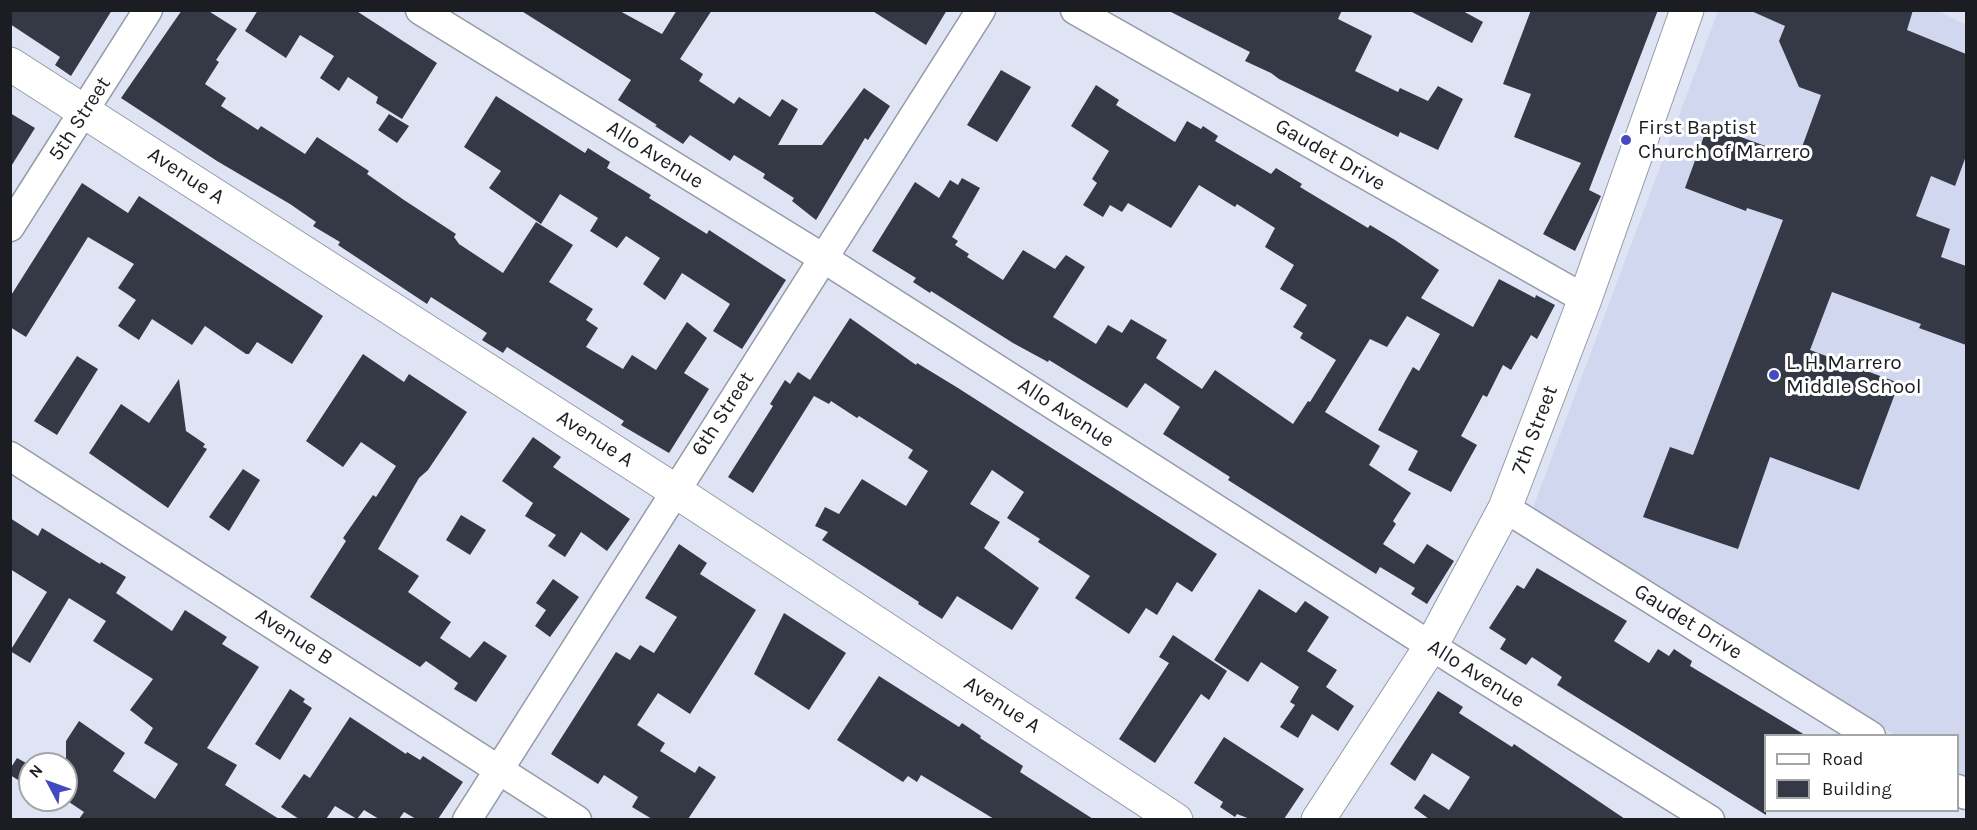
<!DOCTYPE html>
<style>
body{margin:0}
#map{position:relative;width:1977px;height:830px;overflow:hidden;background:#dfe4f5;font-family:Karla,sans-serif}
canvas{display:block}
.frame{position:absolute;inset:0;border:12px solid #1b1d23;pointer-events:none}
.legend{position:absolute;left:1764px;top:734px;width:195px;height:78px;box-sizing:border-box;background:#fff;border:2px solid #a4a5a7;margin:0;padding:8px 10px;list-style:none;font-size:18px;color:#1b1d23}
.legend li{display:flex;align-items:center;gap:12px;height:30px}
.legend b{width:30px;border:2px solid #a4a5a7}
.north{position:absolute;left:18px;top:752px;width:60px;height:60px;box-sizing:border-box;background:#fff;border:2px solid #a4a5a7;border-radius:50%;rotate:311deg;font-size:16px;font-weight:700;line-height:24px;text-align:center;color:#1b1d23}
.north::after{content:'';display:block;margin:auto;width:21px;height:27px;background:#434abf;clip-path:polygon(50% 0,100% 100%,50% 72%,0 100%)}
</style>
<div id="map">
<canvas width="1977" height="830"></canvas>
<div class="frame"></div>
<ul class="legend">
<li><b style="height:8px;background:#fff"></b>Road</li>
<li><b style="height:16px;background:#353845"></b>Building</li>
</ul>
<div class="north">N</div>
</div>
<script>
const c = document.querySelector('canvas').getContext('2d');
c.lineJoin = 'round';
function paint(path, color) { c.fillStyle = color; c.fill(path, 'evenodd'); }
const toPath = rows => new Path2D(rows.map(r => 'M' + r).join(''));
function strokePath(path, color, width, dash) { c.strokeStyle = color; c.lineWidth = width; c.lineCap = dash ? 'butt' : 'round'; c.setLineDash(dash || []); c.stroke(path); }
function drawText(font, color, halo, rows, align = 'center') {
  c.font = font + ' Karla,sans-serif'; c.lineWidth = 6; c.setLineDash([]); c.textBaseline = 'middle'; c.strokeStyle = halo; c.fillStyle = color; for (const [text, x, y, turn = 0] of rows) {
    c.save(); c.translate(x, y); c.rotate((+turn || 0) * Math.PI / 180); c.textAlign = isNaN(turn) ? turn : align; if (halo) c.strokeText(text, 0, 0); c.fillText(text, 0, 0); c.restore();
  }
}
const built = toPath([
 [1718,11,1939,11,1966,25,1966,779,1958,774,1958,736,1895,735,1531,513]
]);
const building = toPath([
 [10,10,112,10,71,76,55,65,60,57,10,24],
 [182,10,207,10,237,29,216,60,219,62,205,84,226,98,221,106,258,130,261,126,305,154,317,137,369,171,367,174,404,200,456,234,454,237,459,244,503,273,536,222,573,245,549,282,593,309,586,320,598,328,586,347,623,369,632,355,656,370,687,322,707,338,684,373,709,389,669,453,621,425,624,421,507,347,503,353,482,340,487,333,431,297,427,304,338,245,340,242,313,226,316,222,290,204,217,161,121,98],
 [258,10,355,10,437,63,402,119,376,103,378,97,348,77,339,91,320,78,334,56,300,35,286,58,245,31],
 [520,10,618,10,662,34,677,10,712,10,680,59,703,74,699,81,734,104,739,97,770,117,782,99,798,109,778,145,822,145,864,88,890,106,868,140,865,138,816,220,792,201,794,198,763,178,765,174,734,155,730,161,690,135,683,144,655,126,657,125,618,100,631,80],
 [871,10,947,10,926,45],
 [1167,10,1342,10,1338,19,1372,36,1355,71,1398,92,1400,88,1428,101,1438,86,1463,99,1438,150,1400,132,1398,137,1279,79,1271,73,1245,61,1250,52],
 [1408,10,1461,10,1483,22,1472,43],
 [1531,10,1658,10,1589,190,1601,196,1575,251,1543,234,1581,163,1514,137,1531,94,1503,84],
 [1749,10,1913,10,1907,30,1966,54,1966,156,1955,186,1931,176,1916,216,1950,229,1941,257,1966,266,1966,345,1919,328,1921,324,1832,292,1810,350,1899,383,1859,490,1770,457,1738,549,1643,517,1670,447,1693,455,1783,220,1747,208,1746,211,1685,188,1708,125,1798,158,1821,95,1799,87,1779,41,1785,26],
 [1001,70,1031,87,997,142,967,125],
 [1096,85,1119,100,1116,105,1175,142,1187,121,1201,129,1203,126,1218,136,1215,141,1271,174,1276,168,1302,184,1300,187,1368,228,1370,225,1395,240,1439,270,1421,298,1473,327,1499,279,1535,298,1536,295,1555,305,1537,339,1531,335,1511,370,1503,365,1487,397,1483,395,1461,436,1477,445,1451,492,1408,470,1418,451,1378,430,1413,367,1419,371,1440,334,1407,316,1387,347,1370,339,1325,412,1380,446,1369,465,1411,493,1393,521,1396,524,1383,544,1414,564,1427,544,1454,561,1427,604,1411,594,1415,588,1380,567,1376,574,1228,480,1230,477,1163,434,1180,407,1145,383,1127,408,1049,360,1048,362,1013,343,931,291,930,293,913,282,916,278,872,251,915,182,939,198,950,180,958,185,962,178,980,188,952,237,958,241,955,245,969,254,967,257,1003,280,1023,250,1055,269,1066,255,1085,267,1053,317,1096,344,1108,325,1122,333,1131,319,1167,340,1156,358,1202,389,1215,370,1293,424,1308,401,1310,402,1336,360,1300,338,1303,333,1293,327,1307,305,1280,289,1294,265,1265,247,1275,228,1237,204,1235,207,1199,185,1171,228,1128,203,1122,212,1110,205,1103,217,1083,205,1097,183,1092,179,1109,151,1071,126],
 [496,96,585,153,588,148,610,162,607,168,651,195,649,198,707,234,709,230,786,280,742,349,713,331,730,304,682,273,665,300,643,284,660,258,626,236,617,248,590,231,598,218,560,194,541,224,489,188,501,171,464,147],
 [10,113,35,128,10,168],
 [389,114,409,126,397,143,378,130],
 [82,183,128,213,139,196,323,316,292,364,257,342,249,354,246,354,205,326,192,345,152,319,139,340,118,326,136,300,118,288,134,264,88,237,26,337,10,327,10,297],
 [850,318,916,365,917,363,958,388,1217,554,1192,592,1177,582,1157,615,1146,608,1129,634,1075,598,1090,576,1038,542,1040,539,1007,518,1024,492,992,470,970,504,1000,522,984,548,1039,588,1012,630,957,596,942,619,918,604,919,602,822,540,828,532,815,526,825,507,839,514,862,479,906,506,928,471,908,458,913,450,859,416,857,418,831,401,829,404,814,396,753,493,728,477,773,406,770,404,785,380,790,384,798,372,810,380],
 [363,354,404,382,409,374,467,412,428,470,419,478,378,549,419,576,408,592,451,622,440,638,470,658,484,641,507,656,476,702,454,689,458,683,426,661,420,667,310,597,346,541,343,538,373,495,376,497,396,466,361,442,343,467,306,441],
 [77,356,98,369,57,435,34,421],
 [179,379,186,431,205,444,203,447,207,449,168,508,89,453,121,404,149,423],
 [533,437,561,457,553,467,630,519,607,551,581,532,565,557,548,546,556,535,525,516,533,503,502,481],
 [243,469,260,480,229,531,209,517],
 [461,515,486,530,470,555,446,540],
 [10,518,38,536,42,528,100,564,101,562,126,577,116,593,172,631,185,610,227,637,222,644,259,667,207,748,237,765,225,785,279,819,79,819,84,812,66,800,66,741,79,721,125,753,113,771,155,799,178,764,144,743,153,728,130,710,153,679,93,641,106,621,69,598,30,663,10,651,47,592,10,569],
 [679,544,707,563,700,574,756,610,690,714,658,693,637,725,665,743,660,751,695,773,699,766,716,777,688,819,652,819,632,807,638,797,604,775,598,784,551,754,616,652,630,660,640,645,654,653,677,617,645,598],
 [1537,568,1627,621,1614,641,1649,663,1658,649,1669,656,1674,649,1692,661,1690,666,1805,735,1766,735,1766,815,1557,685,1562,677,1532,657,1526,665,1500,649,1506,639,1489,628,1517,585,1524,589],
 [553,579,579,597,550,637,535,626,546,610,536,603],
 [1259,589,1296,613,1305,601,1329,617,1307,651,1337,670,1326,687,1354,706,1338,731,1312,714,1298,738,1280,727,1295,705,1290,702,1299,687,1261,662,1248,682,1214,660],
 [784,613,846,653,809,710,754,674],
 [1173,635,1227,671,1209,700,1201,694,1155,763,1119,739,1169,663,1159,657],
 [879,676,959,727,962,723,981,736,980,738,1023,766,1020,772,1093,819,994,819,921,775,917,782,908,776,903,782,837,740],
 [290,689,305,699,303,702,312,708,280,760,255,744],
 [1438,691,1463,707,1459,713,1512,747,1514,744,1625,819,1429,819,1414,808,1424,794,1449,810,1470,777,1432,753,1415,781,1390,764],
 [350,717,406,754,407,752,420,760,423,756,463,782,438,819,416,819,404,812,399,819,379,819,364,810,357,819,335,806,326,819,299,819,281,807,304,774,310,778],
 [1224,737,1304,789,1284,819,1250,819,1237,814,1235,817,1220,807,1223,802,1194,783],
 [17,758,30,765,30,773,23,783,10,775,10,769]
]);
const street = toPath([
 [420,10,823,258,1431,646,1710,820],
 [1075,10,1585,299],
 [10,227,148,10],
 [10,456,577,820],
 [1505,508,1871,736],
 [1958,789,1966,795],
 [467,820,981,10]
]);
const secondary = toPath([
 [10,64,674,490,1176,820],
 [1318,820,1431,646,1505,508,1585,299,1687,10]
]);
const markers = [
 [1626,140,6,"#434abf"],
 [1774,375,6,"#434abf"]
];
const streetNames = [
 ["5th Street",80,119,-57],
 ["Allo Avenue",655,155,32],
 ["Gaudet Drive",1330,155,30],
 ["Avenue A",186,176,33],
 ["Allo Avenue",1066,413,33],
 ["6th Street",723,414,-57],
 ["7th Street",1535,430,-69],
 ["Avenue A",595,439,33],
 ["Gaudet Drive",1688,622,32],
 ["Avenue B",294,637,33],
 ["Allo Avenue",1476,674,32],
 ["Avenue A",1002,705,33]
];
const poiNames = [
 ["First Baptist",1638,128],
 ["Church of Marrero",1638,152],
 ["L. H. Marrero",1786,363],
 ["Middle School",1786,387]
];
paint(built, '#d1d7ef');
paint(building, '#353845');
strokePath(street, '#9599a8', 31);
strokePath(secondary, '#9599a8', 35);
strokePath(street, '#fff', 28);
strokePath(secondary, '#fff', 33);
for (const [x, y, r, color] of markers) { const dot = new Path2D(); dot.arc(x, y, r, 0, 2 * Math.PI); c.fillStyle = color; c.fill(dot); strokePath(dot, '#fff', 2); }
drawText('21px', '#1b1d23', '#fff', streetNames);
drawText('21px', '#1b1d23', '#fff', poiNames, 'left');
</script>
